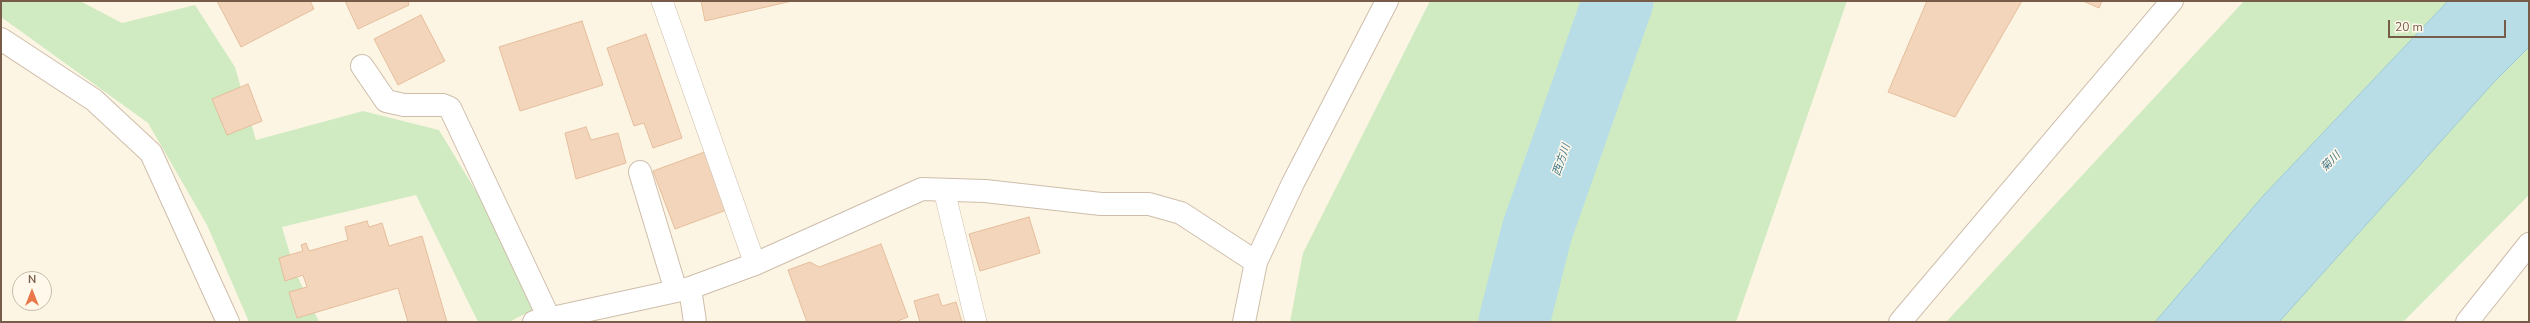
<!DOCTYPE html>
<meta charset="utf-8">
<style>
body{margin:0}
#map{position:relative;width:2530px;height:323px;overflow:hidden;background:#fdf5e4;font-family:"Nunito Sans",sans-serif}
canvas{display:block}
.frame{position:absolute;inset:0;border:2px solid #765c49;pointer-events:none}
.north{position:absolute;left:12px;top:271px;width:40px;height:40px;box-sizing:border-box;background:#fff8eb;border:1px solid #c8baaa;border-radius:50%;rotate:0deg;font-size:11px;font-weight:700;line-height:16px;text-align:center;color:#765c49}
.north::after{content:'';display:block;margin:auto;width:14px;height:18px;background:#e97747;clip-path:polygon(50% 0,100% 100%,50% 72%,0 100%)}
.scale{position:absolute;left:2388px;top:20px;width:118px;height:18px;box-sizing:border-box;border:2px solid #765c49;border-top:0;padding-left:5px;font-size:12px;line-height:14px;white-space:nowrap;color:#765c49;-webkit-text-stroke:3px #fff8eb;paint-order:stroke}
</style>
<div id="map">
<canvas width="2530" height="323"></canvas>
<div class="frame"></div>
<div class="north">N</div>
<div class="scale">20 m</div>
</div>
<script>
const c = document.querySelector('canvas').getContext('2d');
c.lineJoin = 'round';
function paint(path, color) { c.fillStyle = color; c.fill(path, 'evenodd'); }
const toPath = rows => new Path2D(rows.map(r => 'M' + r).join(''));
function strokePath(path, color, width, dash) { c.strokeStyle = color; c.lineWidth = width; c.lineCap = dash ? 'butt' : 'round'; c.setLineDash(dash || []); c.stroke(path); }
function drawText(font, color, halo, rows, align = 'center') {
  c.font = font + ' "Nunito Sans","Noto Sans JP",sans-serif'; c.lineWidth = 3; c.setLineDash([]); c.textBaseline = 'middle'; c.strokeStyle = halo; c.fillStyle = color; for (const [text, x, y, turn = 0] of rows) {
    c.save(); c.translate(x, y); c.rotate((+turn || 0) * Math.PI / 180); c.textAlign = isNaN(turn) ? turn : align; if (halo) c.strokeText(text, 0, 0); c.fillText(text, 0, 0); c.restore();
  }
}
const green = toPath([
 [1,1,80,1,122,23,195,5,235,67,256,140,363,111,439,130,544,304,509,322,478,322,416,195,282,227,295,271,319,322,249,322,207,225,148,123,1,17],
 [1430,1,1847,1,1736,322,1290,322,1303,253],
 [2244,1,2529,1,2529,195,2403,322,1946,322]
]);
const water = toPath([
 [2448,1,2529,1,2529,47,2494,82,2279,322,2155,322,2263,196,2448,1]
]);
const river = toPath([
 [1514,322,1537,231,1618,1]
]);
const building = toPath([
 [217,1,310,1,314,9,241,47,217,1],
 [345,1,408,1,409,5,358,29,345,1],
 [701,1,792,1,705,21,701,1],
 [1927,1,2022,1,1955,117,1888,92,1927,1],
 [2083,1,2102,1,2099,8,2083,1],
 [421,15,445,61,398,85,374,39,421,15],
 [582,21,603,85,520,111,499,47,582,21],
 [646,34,682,138,653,148,644,123,634,126,607,48,646,34],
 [248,84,262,121,227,135,212,99,248,84],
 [586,127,591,140,618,133,626,163,576,179,565,133,586,127],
 [710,150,732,208,675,229,653,171,710,150],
 [1029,217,1040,253,980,271,969,234,1029,217],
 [367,221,369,227,382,223,389,246,422,236,447,322,408,322,398,288,297,318,289,292,307,287,303,275,285,281,279,258,303,251,301,245,306,243,309,251,348,240,345,227,367,221],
 [881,244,908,317,895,322,807,322,788,270,810,262,819,267,881,244],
 [938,294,942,306,956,302,962,322,920,322,914,301,938,294]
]);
const service = toPath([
 [662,1,755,264],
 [944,190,976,322]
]);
const minor = toPath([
 [1,39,94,100,151,153,228,322],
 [362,66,386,101,404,105,443,105,450,108,549,318],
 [640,172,676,291],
 [690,288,695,322],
 [534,322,690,288,755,264,922,189,985,191,1101,204,1149,204,1181,213,1256,262],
 [1900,322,2172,1],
 [2467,322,2529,244]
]);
const tertiary = toPath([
 [1244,322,1256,262,1293,183,1387,1]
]);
const waterNames = [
 ["西方川",1562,160,-71],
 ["菊川",2331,162,-46]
];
paint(green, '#d0ebc2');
paint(water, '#b8dde7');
strokePath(water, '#9ecbd9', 1);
strokePath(river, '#b8dde7', 71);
paint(building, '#f3d5bb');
strokePath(building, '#e5bd9b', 1);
strokePath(service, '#cebdaa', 22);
strokePath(minor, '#cebdaa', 24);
strokePath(tertiary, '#cebdaa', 24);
strokePath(service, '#fff', 21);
strokePath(minor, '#fff', 22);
strokePath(tertiary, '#fff', 22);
drawText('italic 11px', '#42798a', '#fff8eb', waterNames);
</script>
